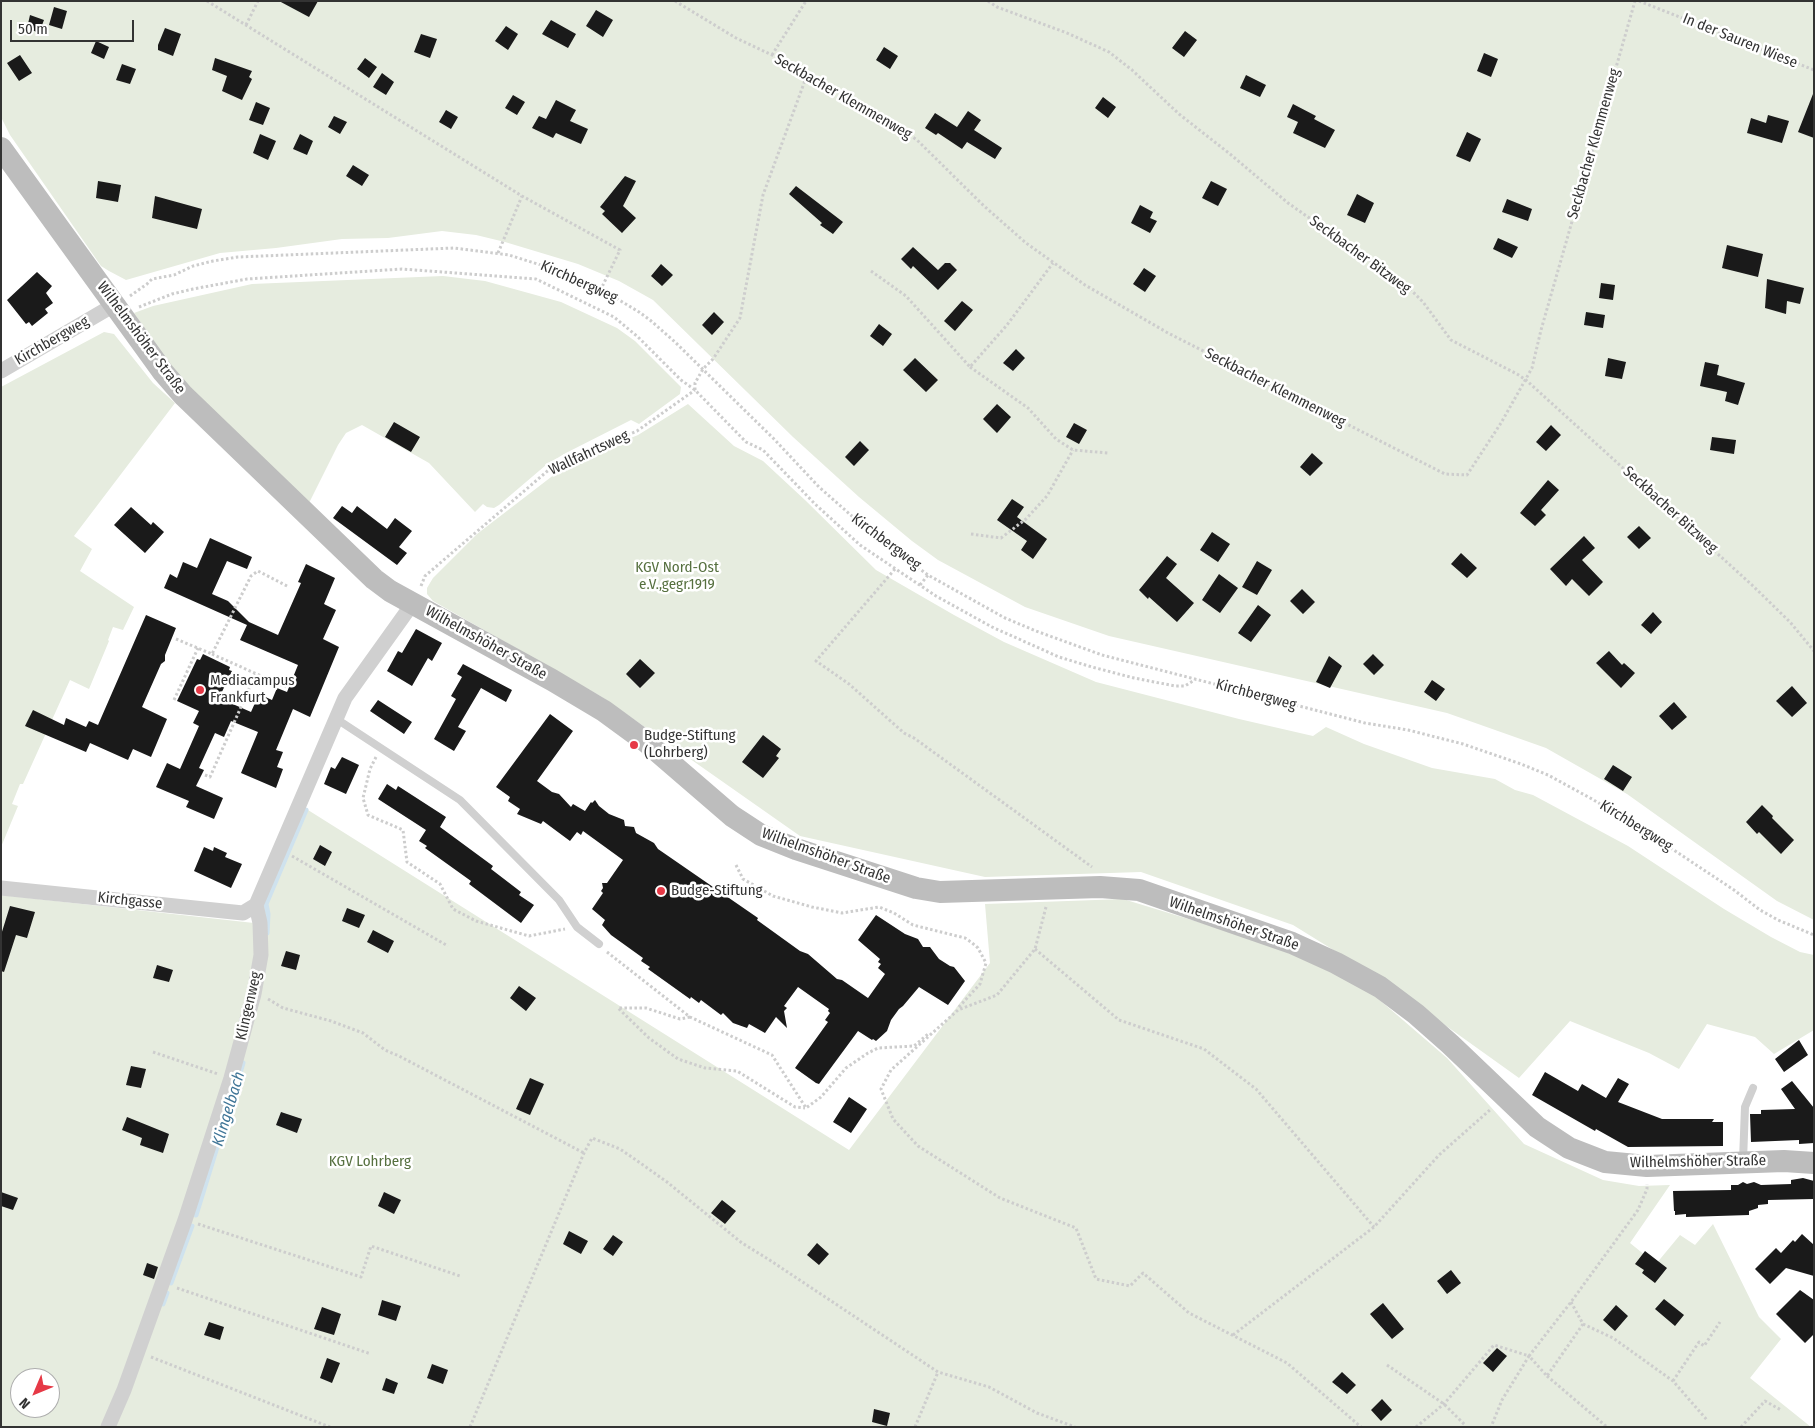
<!DOCTYPE html>
<meta charset="utf-8">
<style>
body{margin:0}
#map{position:relative;width:1815px;height:1428px;overflow:hidden;background:#fff;font-family:"Fira Sans Condensed",sans-serif}
canvas{display:block}
.frame{position:absolute;inset:0;border:2px solid #333;pointer-events:none}
.north{position:absolute;left:10px;top:1368px;width:50px;height:50px;box-sizing:border-box;background:#fff;border:1px solid #adadad;border-radius:50%;rotate:225deg;font-size:14px;font-weight:700;line-height:20px;text-align:center;color:#333}
.north::after{content:'';display:block;margin:auto;width:18px;height:22px;background:#e63946;clip-path:polygon(50% 0,100% 100%,50% 72%,0 100%)}
.scale{position:absolute;left:10px;top:20px;width:124px;height:22px;box-sizing:border-box;border:2px solid #333;border-top:0;padding-left:6px;font-size:15px;line-height:18px;white-space:nowrap;color:#333;-webkit-text-stroke:4px #fff;paint-order:stroke}
</style>
<div id="map">
<canvas width="1815" height="1428"></canvas>
<div class="frame"></div>
<div class="north">N</div>
<div class="scale">50 m</div>
</div>
<script>
const c = document.querySelector('canvas').getContext('2d');
c.lineJoin = 'round';
function paint(path, color) { c.fillStyle = color; c.fill(path, 'evenodd'); }
const toPath = rows => new Path2D(rows.map(r => 'M' + r).join(''));
function strokePath(path, color, width, dash) { c.strokeStyle = color; c.lineWidth = width; c.lineCap = dash ? 'butt' : 'round'; c.setLineDash(dash || []); c.stroke(path); }
function drawText(font, color, halo, rows, align = 'center') {
  c.font = font + ' "Fira Sans Condensed",sans-serif'; c.lineWidth = 5; c.setLineDash([]); c.textBaseline = 'middle'; c.strokeStyle = halo; c.fillStyle = color; for (const [text, x, y, turn = 0] of rows) {
    c.save(); c.translate(x, y); c.rotate((+turn || 0) * Math.PI / 180); c.textAlign = isNaN(turn) ? turn : align; if (halo) c.strokeText(text, 0, 0); c.fillText(text, 0, 0); c.restore();
  }
}
const green = toPath([
 [1,1,1814,1,1814,920,1777,901,1627,794,1546,748,1447,713,1109,636,1025,607,938,560,912,541,859,497,793,437,653,300,619,281,578,264,505,242,476,235,442,231,388,238,342,239,276,248,220,253,126,280,109,271,101,266,10,135,1,117],
 [443,276,485,281,561,302,617,328,635,341,681,387,680,394,639,424,631,420,564,454,546,465,499,505,494,508,487,507,483,504,475,512,429,463,362,425,346,433,338,445,309,503,212,410,171,367,134,313,153,306,252,284],
 [104,332,114,334,153,383,175,403,74,536,92,549,80,571,134,607,123,630,113,627,108,640,109,641,89,689,70,680,23,784,20,784,12,804,18,806,1,847,1,387],
 [688,404,734,446,763,461,805,500,876,570,954,615,1004,642,1096,682,1239,719,1313,736,1326,727,1364,744,1432,768,1495,779,1515,790,1533,795,1628,846,1724,909,1771,937,1800,952,1814,955,1814,1030,1774,1054,1755,1037,1707,1024,1679,1069,1649,1053,1570,1021,1519,1078,1382,980,1293,925,1141,872,985,877,800,836,602,697,433,601,427,594,427,588,433,578,477,534,555,474,570,463,638,435],
 [308,810,849,1150,990,963,985,904,1123,899,1290,950,1375,996,1447,1058,1524,1144,1603,1180,1639,1186,1670,1185,1630,1243,1656,1264,1680,1235,1695,1245,1713,1224,1759,1317,1781,1339,1750,1378,1811,1427,1,1427,1,895,254,923],
 [20,1378,50,1378,50,1408,20,1408]
]);
const stream = toPath([
 [267,933,268,914,266,904,306,810],
 [196,1215,243,1063],
 [171,1283,192,1226],
 [163,1304,167,1293]
]);
const building = toPath([
 [279,1,318,1,309,17],
 [54,7,67,11,62,29,49,25],
 [596,10,613,20,603,37,586,26],
 [30,15,44,20,39,33,27,28],
 [551,20,576,34,568,48,542,34],
 [506,26,518,34,508,50,495,41],
 [165,28,181,34,173,56,158,50,158,45],
 [1185,31,1197,40,1184,57,1172,48],
 [421,34,437,39,430,58,414,52],
 [96,41,109,47,104,59,91,53],
 [884,47,898,56,890,69,876,60],
 [1484,53,1498,59,1491,77,1477,71],
 [20,55,32,73,19,81,7,63],
 [215,58,252,71,249,77,252,79,242,100,222,91,227,76,212,70],
 [365,58,377,67,369,78,357,69],
 [122,64,136,69,130,84,116,80],
 [382,73,394,82,386,95,373,87],
 [1246,75,1266,85,1260,97,1240,88],
 [1813,94,1814,94,1814,138,1798,132],
 [513,95,525,102,517,115,505,108],
 [1103,97,1116,107,1108,118,1095,108],
 [556,100,576,110,570,121,588,129,581,144,556,133,553,138,532,128,539,116,546,119],
 [256,102,270,108,263,125,249,120],
 [1293,104,1316,116,1314,119,1335,130,1325,148,1293,133,1298,122,1287,117],
 [446,110,458,117,451,129,439,122],
 [968,111,981,120,974,130,1002,148,995,159,967,142,962,149,938,133,936,135,925,128,935,113,957,127],
 [1768,115,1789,121,1782,143,1747,133,1751,118,1766,123],
 [334,116,347,122,340,134,328,127],
 [1467,132,1481,139,1470,162,1456,156],
 [260,134,276,141,268,160,253,153],
 [300,134,313,141,307,155,293,149],
 [353,165,369,175,362,186,346,176],
 [625,176,636,181,623,206,636,218,622,233,602,214,605,211,600,207],
 [98,181,121,185,118,202,96,198],
 [1211,181,1227,189,1218,206,1202,198],
 [796,186,843,222,833,234,820,225,822,223,789,194],
 [1357,194,1374,203,1365,223,1347,215],
 [155,196,202,209,197,229,152,218],
 [1507,199,1532,209,1528,221,1502,212],
 [1140,205,1153,212,1150,218,1157,221,1150,233,1131,223],
 [1498,238,1518,247,1512,258,1493,249],
 [1727,245,1763,254,1758,277,1722,268],
 [913,247,938,270,945,263,950,263,957,270,938,290,913,266,911,269,901,259],
 [661,264,673,275,662,286,651,276],
 [1144,268,1156,276,1145,292,1133,284],
 [37,272,52,286,46,293,53,303,45,309,48,313,32,326,29,322,26,324,7,300],
 [1767,279,1804,288,1800,304,1787,301,1786,314,1765,308],
 [1601,283,1615,285,1613,300,1599,298],
 [962,301,973,310,955,331,944,321],
 [714,312,724,322,712,335,702,325],
 [1586,312,1605,315,1603,328,1584,325],
 [879,324,892,334,883,346,870,336],
 [1016,349,1025,358,1013,371,1003,363],
 [915,358,938,380,926,392,903,370],
 [1608,358,1626,362,1622,379,1605,376],
 [1705,362,1719,365,1717,375,1745,383,1738,405,1725,401,1727,392,1700,386],
 [997,404,1011,417,997,433,983,419],
 [394,422,420,437,411,452,385,437],
 [1074,423,1087,430,1079,444,1066,437],
 [1551,425,1561,435,1546,451,1536,442],
 [1712,437,1736,440,1734,454,1710,450],
 [860,441,869,450,854,466,845,457],
 [1312,453,1323,463,1310,476,1300,467],
 [1548,480,1559,490,1541,510,1546,515,1535,526,1520,513],
 [1012,499,1024,507,1017,517,1047,539,1033,559,1021,550,1027,541,997,520],
 [342,506,352,513,357,506,387,529,395,518,412,531,399,547,407,553,397,565,333,518],
 [131,507,151,525,153,522,164,532,145,553,114,525],
 [1639,526,1651,538,1639,549,1627,537],
 [1212,532,1230,544,1218,562,1200,550],
 [1584,536,1595,548,1582,560,1603,582,1589,596,1572,579,1566,586,1550,569],
 [210,538,252,557,247,569,227,561,212,594,228,601,249,622,278,635,301,583,298,582,306,564,335,578,324,604,336,610,323,639,339,647,310,717,293,709,276,750,283,752,277,767,283,769,276,788,241,773,258,732,231,721,224,737,215,733,199,768,204,770,196,786,223,798,214,819,186,807,189,801,156,787,167,763,180,769,199,726,193,723,199,711,177,701,197,659,200,660,203,654,230,667,229,670,232,671,219,698,251,712,259,694,272,700,277,688,287,692,298,665,240,640,247,625,164,588,170,574,177,578,183,562,197,568],
 [1461,553,1477,568,1467,578,1451,564],
 [1167,556,1177,564,1166,578,1194,603,1177,622,1149,597,1148,599,1139,590],
 [1257,561,1272,570,1257,595,1242,587],
 [1219,574,1238,588,1220,613,1202,600],
 [1302,589,1315,602,1303,614,1290,601],
 [1258,605,1271,615,1251,642,1238,633],
 [1653,612,1662,622,1651,634,1641,625],
 [146,615,176,628,165,655,165,661,161,664,142,707,167,719,151,757,133,749,128,760,90,743,86,752,25,726,33,710,64,725,66,718,86,727,89,721,98,725],
 [416,629,442,643,432,661,428,658,412,686,387,671,398,651,402,653],
 [1609,651,1622,665,1624,663,1635,673,1621,688,1596,663],
 [1373,654,1384,665,1374,675,1363,664],
 [1329,656,1342,666,1330,688,1316,682],
 [640,659,655,673,640,688,626,674],
 [463,664,512,690,506,702,481,688,458,727,466,731,454,751,434,739,456,699,451,696,462,677,457,674],
 [1432,680,1445,689,1436,701,1424,692],
 [1792,686,1807,703,1792,717,1776,701],
 [378,700,412,722,404,734,370,711],
 [1674,702,1687,717,1672,730,1659,716],
 [550,714,573,731,537,781,552,792,559,794,571,807,573,804,585,811,591,802,592,803,595,800,599,806,609,814,624,820,625,826,634,827,636,833,654,843,658,849,758,918,757,920,800,951,808,954,837,979,842,980,868,998,885,974,878,968,881,964,878,962,880,959,858,940,876,915,905,934,918,939,923,947,930,947,939,959,950,966,954,967,965,981,948,1005,919,987,903,1006,899,1009,891,1020,887,1031,876,1041,873,1039,872,1040,858,1031,819,1084,816,1083,795,1068,828,1022,825,1020,830,1013,828,1011,829,1009,798,987,784,1006,787,1008,784,1011,787,1028,776,1017,765,1033,749,1024,747,1028,733,1023,723,1013,721,1015,701,1000,699,1003,691,997,690,999,648,969,650,967,641,961,643,958,611,935,602,925,605,920,592,909,603,893,601,891,603,888,602,883,607,883,623,860,583,831,581,835,577,832,570,841,543,821,541,824,517,814,520,809,508,801,510,797,496,787],
 [763,735,781,749,776,756,779,758,763,778,742,762],
 [342,757,359,765,346,794,324,784,331,767,335,769],
 [1613,765,1632,777,1623,791,1604,779],
 [387,784,396,790,398,786,446,817,440,827,493,866,491,869,521,892,519,895,534,905,521,923,469,884,471,881,425,848,427,846,419,841,426,830,378,799],
 [1762,805,1773,816,1772,818,1794,840,1781,854,1759,832,1757,834,1746,822],
 [320,845,332,852,325,866,313,859],
 [204,847,213,851,214,847,227,853,225,857,242,864,231,888,194,871],
 [10,906,35,912,27,938,16,935,4,972,1,971,1,935],
 [347,908,365,915,359,928,342,921],
 [373,930,394,941,388,953,367,942],
 [286,951,300,955,296,970,281,966],
 [157,965,173,970,169,982,153,978],
 [519,986,536,998,526,1011,510,998],
 [1799,1040,1808,1055,1784,1072,1775,1059],
 [131,1066,146,1069,141,1088,126,1085],
 [1545,1072,1578,1091,1582,1084,1606,1098,1618,1078,1629,1084,1618,1102,1662,1119,1714,1119,1712,1122,1723,1122,1723,1146,1628,1147,1596,1129,1595,1131,1532,1095],
 [530,1078,544,1084,530,1115,516,1109],
 [1792,1081,1814,1108,1814,1143,1799,1144,1799,1140,1751,1142,1750,1114,1761,1114,1761,1110,1795,1109,1781,1089],
 [849,1097,867,1109,851,1133,833,1122],
 [281,1112,302,1119,297,1133,276,1125],
 [127,1117,169,1134,163,1153,140,1145,142,1138,122,1130],
 [1803,1178,1814,1181,1814,1199,1768,1200,1768,1204,1758,1205,1758,1208,1749,1211,1749,1215,1686,1217,1686,1214,1675,1215,1675,1211,1674,1211,1673,1191,1731,1190,1731,1185,1738,1185,1743,1182,1747,1184,1754,1182,1761,1185,1791,1184,1791,1180],
 [1,1192,18,1198,13,1210,1,1206],
 [384,1192,401,1200,394,1214,378,1206],
 [722,1200,736,1211,725,1224,711,1213],
 [569,1231,588,1241,581,1254,563,1244],
 [1802,1234,1814,1245,1814,1276,1786,1268,1770,1284,1755,1269,1776,1248,1781,1253,1793,1240,1795,1242],
 [613,1235,623,1242,613,1256,603,1249],
 [817,1243,829,1254,819,1265,807,1255],
 [1645,1251,1667,1268,1655,1283,1642,1273,1644,1270,1635,1264],
 [147,1263,158,1267,154,1279,143,1275],
 [1451,1270,1461,1283,1447,1294,1437,1281],
 [1800,1290,1814,1300,1814,1334,1805,1343,1776,1314],
 [1664,1299,1684,1315,1675,1326,1655,1309],
 [382,1300,401,1306,396,1321,378,1315],
 [1383,1303,1404,1329,1392,1339,1370,1314],
 [1616,1305,1628,1316,1615,1331,1603,1320],
 [322,1307,341,1314,334,1335,314,1329],
 [209,1322,224,1327,220,1340,204,1335],
 [1497,1348,1507,1356,1493,1372,1483,1363],
 [327,1358,340,1363,332,1383,320,1378],
 [432,1364,448,1370,443,1384,427,1378],
 [1342,1372,1356,1385,1347,1394,1332,1382],
 [386,1378,398,1383,394,1394,382,1390],
 [1382,1399,1392,1410,1381,1421,1371,1410],
 [874,1409,890,1413,887,1426,872,1422]
]);
const path = toPath([
 [207,1,522,196,620,250,601,289],
 [675,1,736,38,772,55,889,121,917,140,984,206,1026,243,1085,285,1168,333,1445,474,1467,475,1501,423,1532,368,1541,330,1635,1],
 [988,1,997,7,1067,33,1109,52,1132,70,1179,114,1230,154,1288,203,1409,288,1423,302,1451,340,1517,374,1526,380,1752,585,1790,622,1814,651],
 [1639,1,1814,70],
 [246,25,258,1],
 [772,55,806,1],
 [498,253,522,196],
 [871,271,906,296,970,367,1007,325,1053,263],
 [130,296,147,284,152,279,174,275,193,266,213,261,238,257,454,248,509,255,563,272,601,289,639,312,650,320,675,342,774,439,819,487,870,532,928,575,1005,618,1036,631,1102,655,1365,723,1408,730,1463,744,1521,764,1548,775,1592,799,1642,829,1734,890,1760,910,1778,920,1814,935],
 [139,307,172,294,193,289,247,279,402,269,536,279,614,317,638,337,681,380,695,390,746,442,763,450,815,504,860,545,936,596,992,627,1059,657,1092,667,1134,678,1175,686,1185,686,1196,679],
 [970,367,1028,408,1056,439,1073,450,1108,453],
 [695,390,695,383,703,369,713,359,740,318,763,195,807,75],
 [971,534,1001,538,1026,519,1047,496,1073,450],
 [895,569,816,661,849,684,904,733,914,738,1092,867],
 [920,585,928,575],
 [421,586,425,576,551,468,637,431,695,390],
 [176,639,212,654,251,576,258,571,289,587],
 [212,654,286,687],
 [174,700,198,648],
 [376,757,370,769,363,798,368,815,403,830,407,862,440,884,453,909,476,921,529,936,565,929],
 [205,775,210,777,256,673],
 [292,856,448,946],
 [736,865,743,879,773,896,812,907,842,913,879,907,894,913,913,925,965,938,971,942,978,948,986,963,980,984,958,1008],
 [1046,907,1035,949,997,995,958,1010,891,1070,881,1089,893,1119,918,1146,1000,1198,1076,1228,1096,1279,1130,1286,1143,1273,1189,1313,1287,1363,1361,1427],
 [1035,949,1119,1020,1204,1049,1256,1089,1374,1227],
 [607,952,690,1017,772,1055,806,1108,821,1097,846,1068,868,1053,878,1048,914,1046,928,1034],
 [268,999,283,1008,331,1021,363,1033,385,1050,399,1056,584,1153],
 [690,1017,680,1019,646,1008,618,1008,649,1038,678,1059,705,1068,737,1071,795,1107,805,1108],
 [153,1052,218,1074],
 [198,1224,361,1277,371,1246,460,1276],
 [177,1288,371,1354],
 [1571,1302,1583,1324,1547,1376,1529,1356,1571,1302,1638,1210,1647,1189,1647,1184],
 [1583,1324,1613,1338,1673,1381,1707,1420],
 [1233,1335,1374,1227,1439,1155,1491,1109],
 [151,1357,330,1427],
 [1387,1365,1444,1404,1465,1425],
 [1547,1376,1607,1427],
 [1673,1381,1699,1342,1704,1346,1720,1322],
 [470,1427,584,1153,592,1138,620,1149,636,1160,667,1182,742,1243,768,1259,938,1372,989,1387,1037,1413,1075,1427],
 [915,1427,938,1372],
 [1416,1427,1444,1404,1494,1345,1529,1356,1502,1400,1491,1427],
 [1741,1427,1765,1401,1781,1410]
]);
const lane = toPath([
 [335,718,460,800,559,900,577,927,599,944],
 [1743,1161,1745,1107,1753,1088]
]);
const street = toPath([
 [1,371,114,305],
 [1,888,243,913,256,905],
 [108,1427,124,1390,185,1220,231,1078,254,994,261,955,260,923,256,905,345,698,413,603]
]);
const secondary = toPath([
 [1,148,163,372,183,395,374,579,390,591,552,680,604,711,645,741,732,816,761,835,796,849,916,888,940,892,1100,887,1139,890,1292,943,1336,963,1380,987,1416,1014,1450,1044,1537,1127,1569,1148,1605,1162,1647,1166,1784,1161,1814,1163]
]);
const markers = [
 [200,690,5,"#e63946"],
 [634,745,5,"#e63946"],
 [661,891,5,"#e63946"]
];
const streetNames = [
 ["In der Sauren Wiese",1740,41,22],
 ["Seckbacher Klemmenweg",843,97,30],
 ["Seckbacher Klemmenweg",1594,144,-74],
 ["Seckbacher Bitzweg",1360,255,36],
 ["Kirchbergweg",579,282,24],
 ["Wilhelmshöher Straße",141,338,53],
 ["Kirchbergweg",52,341,-30],
 ["Seckbacher Klemmenweg",1275,388,27],
 ["Wallfahrtsweg",589,453,-25],
 ["Seckbacher Bitzweg",1670,510,42],
 ["Kirchbergweg",886,542,37],
 ["Wilhelmshöher Straße",486,643,29],
 ["Kirchbergweg",1256,695,15],
 ["Kirchbergweg",1636,826,32],
 ["Wilhelmshöher Straße",826,856,20],
 ["Kirchgasse",130,901,6],
 ["Wilhelmshöher Straße",1234,924,19],
 ["Klingenweg",249,1006,-77],
 ["Wilhelmshöher Straße",1698,1162,-1]
];
const parkNames = [
 ["KGV Nord-Ost",677,568],
 ["e.V.,gegr.1919",677,585],
 ["KGV Lohrberg",370,1162]
];
const poiNames = [
 ["Mediacampus",210,681],
 ["Frankfurt",210,698],
 ["Budge-Stiftung",644,736],
 ["(Lohrberg)",644,753],
 ["Budge-Stiftung",671,891]
];
const waterNames = [
 ["Klingelbach",229,1109,-73]
];
paint(green, '#e6ecdf');
strokePath(stream, '#cfe2ee', 5);
paint(building, '#1a1a1a');
strokePath(path, '#cdcdcd', 3, [2.5, 2.5]);
strokePath(lane, '#d0d0d0', 8);
strokePath(street, '#d0d0d0', 15);
strokePath(secondary, '#bdbdbd', 22);
for (const [x, y, r, color] of markers) { const dot = new Path2D(); dot.arc(x, y, r, 0, 2 * Math.PI); c.fillStyle = color; c.fill(dot); strokePath(dot, '#fff', 2); }
drawText('15px', '#333', '#fff', streetNames);
drawText('15px', '#56703f', '#fff', parkNames);
drawText('15px', '#333', '#fff', poiNames, 'left');
drawText('italic 16px', '#3f7597', '#fff', waterNames);
</script>
